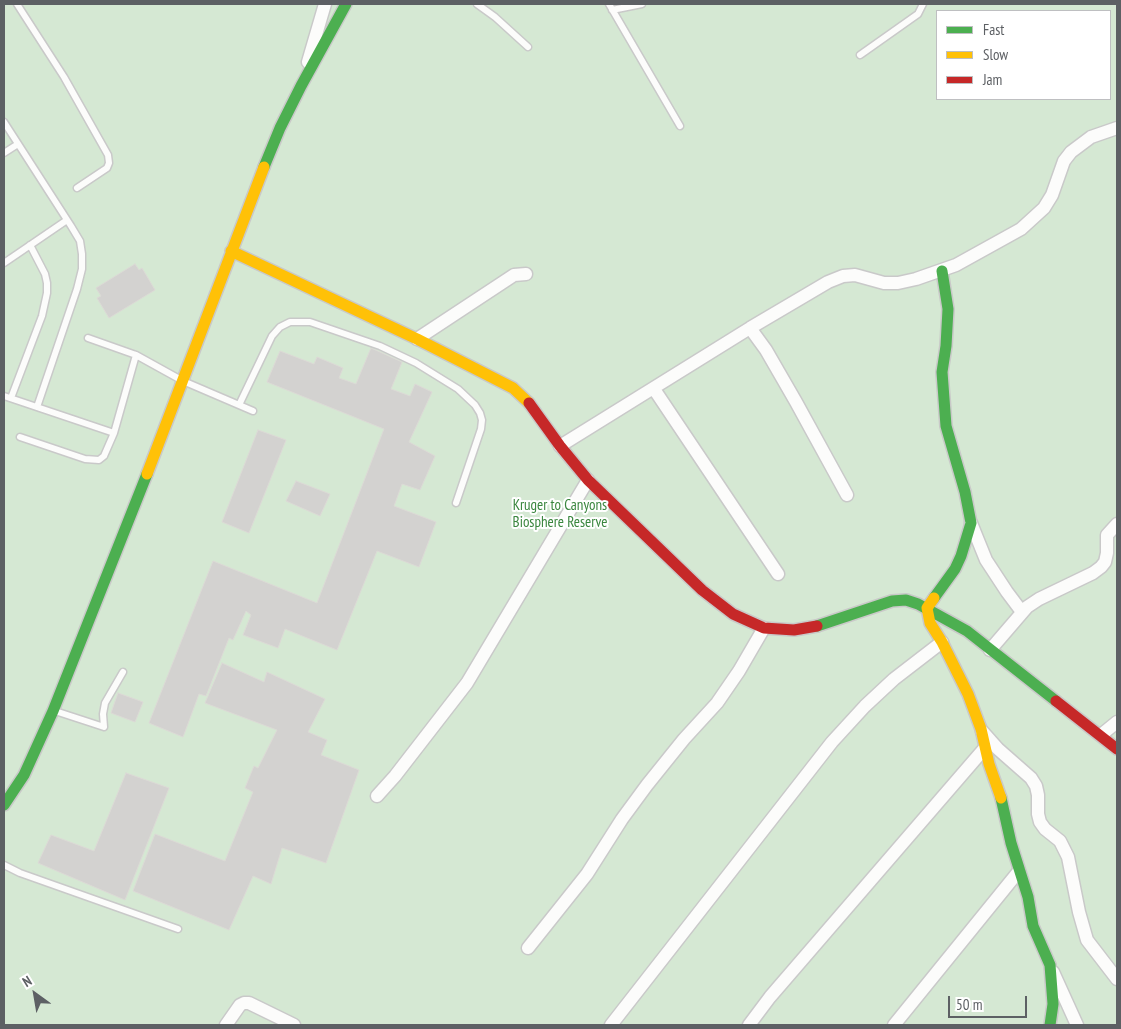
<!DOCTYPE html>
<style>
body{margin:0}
#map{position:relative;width:1121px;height:1029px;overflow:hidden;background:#ecebe7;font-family:"PT Sans Narrow",sans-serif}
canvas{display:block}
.frame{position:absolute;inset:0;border:5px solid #5d6064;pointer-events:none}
.legend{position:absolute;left:936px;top:10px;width:175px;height:90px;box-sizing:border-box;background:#fff;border:1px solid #bebfc1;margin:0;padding:6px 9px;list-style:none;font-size:15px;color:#5d6064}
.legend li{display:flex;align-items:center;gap:10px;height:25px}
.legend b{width:25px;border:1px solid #bebfc1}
.north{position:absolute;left:10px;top:969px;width:50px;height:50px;-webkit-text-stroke:4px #fff;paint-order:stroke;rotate:328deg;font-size:14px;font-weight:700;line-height:20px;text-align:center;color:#5d6064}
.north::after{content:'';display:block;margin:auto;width:18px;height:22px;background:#5d6064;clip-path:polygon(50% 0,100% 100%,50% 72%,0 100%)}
.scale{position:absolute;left:948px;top:996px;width:79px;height:22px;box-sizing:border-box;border:2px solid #5d6064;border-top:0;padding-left:6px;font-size:15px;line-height:18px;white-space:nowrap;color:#5d6064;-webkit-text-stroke:4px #fff;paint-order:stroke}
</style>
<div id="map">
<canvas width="1121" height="1029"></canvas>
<div class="frame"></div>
<ul class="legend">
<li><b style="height:6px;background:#4caf50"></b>Fast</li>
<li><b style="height:6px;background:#ffc107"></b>Slow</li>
<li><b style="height:6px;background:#c62828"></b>Jam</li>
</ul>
<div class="north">N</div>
<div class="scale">50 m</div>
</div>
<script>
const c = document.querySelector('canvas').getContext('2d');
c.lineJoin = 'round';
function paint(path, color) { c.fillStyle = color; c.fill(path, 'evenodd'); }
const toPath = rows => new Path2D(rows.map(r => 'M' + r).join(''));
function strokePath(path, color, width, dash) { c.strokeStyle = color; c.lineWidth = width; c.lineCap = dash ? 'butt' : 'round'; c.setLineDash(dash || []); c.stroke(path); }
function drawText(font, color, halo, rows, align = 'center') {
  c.font = font + ' "PT Sans Narrow",sans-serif'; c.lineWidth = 4; c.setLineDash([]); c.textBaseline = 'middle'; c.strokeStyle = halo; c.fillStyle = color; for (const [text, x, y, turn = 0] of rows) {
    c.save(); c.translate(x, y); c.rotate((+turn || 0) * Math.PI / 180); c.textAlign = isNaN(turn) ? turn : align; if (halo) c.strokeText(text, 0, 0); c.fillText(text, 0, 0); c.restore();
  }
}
const green = toPath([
 [4,4,1117,4,1117,1025,4,1025],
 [937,11,1110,11,1110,99,937,99]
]);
const building = toPath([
 [135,264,139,270,142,268,155,290,109,318,97,298,101,296,96,288,135,264],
 [371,348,402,362,391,389,410,396,415,384,432,392,409,442,435,456,420,490,402,484,394,506,436,522,419,567,377,551,337,650,285,629,278,648,243,635,251,615,246,611,233,640,229,638,206,696,199,694,183,737,149,723,213,561,317,603,384,429,267,382,280,351,314,364,317,357,343,368,339,378,356,384,371,348],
 [258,430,286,440,249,533,222,522,258,430],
 [296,481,330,494,320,516,286,501,296,481],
 [222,663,264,682,267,672,325,699,308,732,327,740,321,755,359,770,326,863,282,848,271,884,253,876,229,930,133,891,155,834,225,861,253,792,245,788,254,766,258,768,277,730,205,703,222,663],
 [118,693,143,702,135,722,111,713,118,693],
 [126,773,169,788,125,900,38,863,51,835,94,851,126,773]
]);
const lane = toPath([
 [17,4,64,77,108,155,109,163,107,168,77,188],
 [477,4,495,17,528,47],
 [609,4,680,126],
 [612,10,642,4],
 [860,55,918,14,923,4],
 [4,122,71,226,80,241,82,254,82,269,77,289,37,407],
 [4,153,18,144],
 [4,263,67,220],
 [136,355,183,381,253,411],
 [4,396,114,433],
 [11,398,42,316,47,293,47,283,45,274,30,245],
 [239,405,272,336,280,327,290,322,310,322,380,346,416,363,458,389,475,405,480,413,482,420,481,429,456,503],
 [20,437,85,459,99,460,104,456,114,433,136,355,88,338],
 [55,711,104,727,103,714,105,703,123,672],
 [4,865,20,873,178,929]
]);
const street = toPath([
 [308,62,325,4],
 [750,328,766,350,796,402,847,495],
 [417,339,514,275,526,274],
 [654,389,778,574],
 [560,446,750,328,828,282,843,276,855,275,884,283,898,283,916,279,956,265,1021,229,1044,208,1052,195,1064,161,1071,152,1091,137,1117,128],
 [971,523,986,560,1007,592,1022,612],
 [990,650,1027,607,1039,599,1093,573,1101,567,1105,562,1107,553,1107,535,1117,524],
 [982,731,998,749,1031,778,1036,786,1038,795,1038,814,1040,822,1045,829,1060,841,1068,857,1079,912,1087,940,1117,979],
 [1101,735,1117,722],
 [377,796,395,776,467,683,588,480],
 [528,948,587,874,622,819,647,785,684,739,717,703,739,671,764,628],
 [1053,972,1077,1025],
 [226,1025,240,1005,244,1003,249,1003,294,1025],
 [611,1025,832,742,865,706,894,679,942,642],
 [749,1025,770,997,984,749],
 [894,1025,1019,871]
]);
const fast = toPath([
 [264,167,280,128,301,86,346,4],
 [934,598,955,569,961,556,971,523,965,492,946,426,942,372,946,346,948,309,942,271],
 [817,626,892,601,906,600,918,604,967,631,1056,701],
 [1001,798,1011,843,1028,897,1033,926,1050,965,1053,1004,1050,1025],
 [4,805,24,775,53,711,147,474]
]);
const slow = toPath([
 [231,251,417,339,513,388,529,403],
 [147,474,264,167],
 [934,598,927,608,930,623,942,642,968,694,981,729,989,764,1001,798]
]);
const jam = toPath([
 [529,403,560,446,588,480,702,590,733,614,764,628,794,630,817,626],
 [1056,701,1117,749]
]);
const parkNames = [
 ["Kruger to Canyons",560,506],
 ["Biosphere Reserve",560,523]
];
paint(green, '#d5e8d3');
paint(building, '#d3d2d0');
strokePath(building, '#dcdad6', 1);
strokePath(lane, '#c9c9c9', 9);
strokePath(street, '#c9c9c9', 15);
strokePath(fast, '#c9c9c8', 14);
strokePath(slow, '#c9c9c8', 14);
strokePath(jam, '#c9c9c8', 14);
strokePath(lane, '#fcfcfb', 6);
strokePath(street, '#fcfcfb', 12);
strokePath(fast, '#4caf50', 11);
strokePath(slow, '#ffc107', 11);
strokePath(jam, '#c62828', 11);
drawText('15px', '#3a863e', '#fff', parkNames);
</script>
